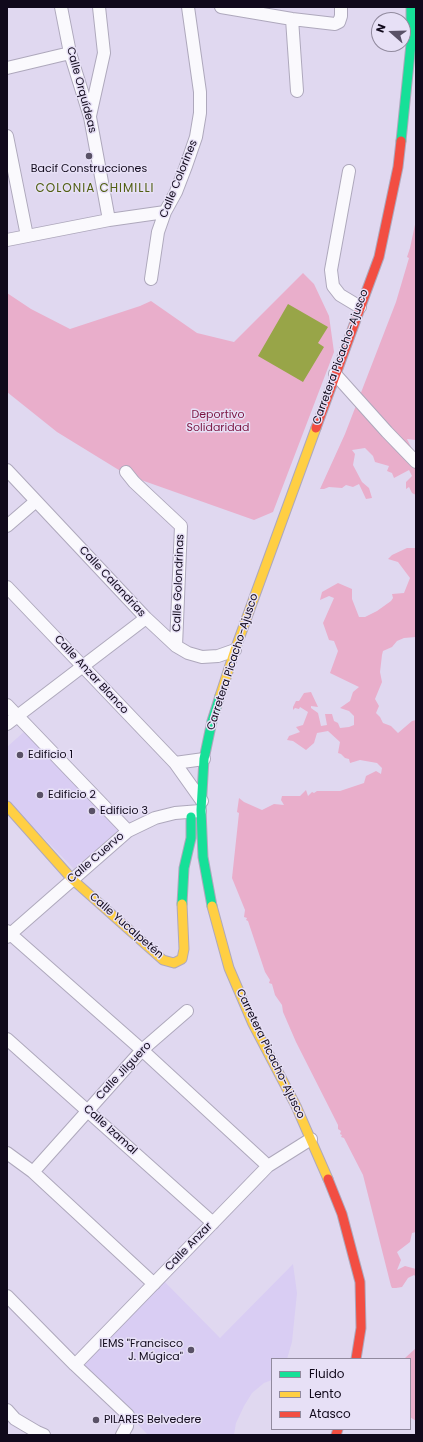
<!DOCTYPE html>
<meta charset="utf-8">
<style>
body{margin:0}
#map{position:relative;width:423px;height:1442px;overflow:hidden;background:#e0d8f0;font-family:Poppins,sans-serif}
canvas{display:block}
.frame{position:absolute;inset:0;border:8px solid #10091b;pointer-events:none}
.legend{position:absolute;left:271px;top:1358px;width:140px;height:72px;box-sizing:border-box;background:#e7e0f6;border:1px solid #918a9e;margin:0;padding:5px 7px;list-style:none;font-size:12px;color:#10091b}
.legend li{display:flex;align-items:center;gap:8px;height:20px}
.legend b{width:20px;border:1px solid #918a9e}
.north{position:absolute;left:371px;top:12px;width:40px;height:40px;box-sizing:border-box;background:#e7e0f6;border:1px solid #918a9e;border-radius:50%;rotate:290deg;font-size:11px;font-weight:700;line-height:16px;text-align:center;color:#10091b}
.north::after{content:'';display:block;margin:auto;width:14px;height:18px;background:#595166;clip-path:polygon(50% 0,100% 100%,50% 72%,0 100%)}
</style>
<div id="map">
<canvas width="423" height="1442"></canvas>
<div class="frame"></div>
<ul class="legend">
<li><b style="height:5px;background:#16e098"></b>Fluido</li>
<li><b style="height:5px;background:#ffcf43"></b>Lento</li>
<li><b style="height:5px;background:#f24e42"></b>Atasco</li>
</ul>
<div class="north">N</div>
</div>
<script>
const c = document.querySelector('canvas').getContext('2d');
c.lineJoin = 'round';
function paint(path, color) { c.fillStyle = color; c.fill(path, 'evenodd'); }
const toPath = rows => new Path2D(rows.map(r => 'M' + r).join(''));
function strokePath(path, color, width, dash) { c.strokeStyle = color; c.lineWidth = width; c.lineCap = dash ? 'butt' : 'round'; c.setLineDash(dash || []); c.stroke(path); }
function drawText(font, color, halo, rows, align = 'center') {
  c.font = font + ' Poppins,sans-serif'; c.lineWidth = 3; c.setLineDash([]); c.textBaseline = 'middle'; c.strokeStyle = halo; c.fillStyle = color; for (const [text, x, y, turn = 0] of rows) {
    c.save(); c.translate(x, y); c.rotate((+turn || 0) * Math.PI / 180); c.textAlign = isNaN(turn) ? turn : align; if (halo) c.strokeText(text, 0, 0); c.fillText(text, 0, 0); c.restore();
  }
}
const built = toPath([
 [26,730,122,827,74,869,7,800,7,747],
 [293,1264,297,1293,292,1342,287,1359,272,1359,272,1380,264,1383,252,1393,244,1406,236,1423,234,1435,148,1435,129,1415,77,1365,162,1279,220,1338]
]);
const green = toPath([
 [416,220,416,440,407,439,416,457,416,495,412,493,409,487,406,489,406,482,412,476,409,470,394,478,392,473,387,471,389,466,375,462,373,456,365,448,352,450,355,454,353,465,362,482,369,488,372,498,366,499,359,484,353,487,346,485,342,488,329,487,324,489,320,489,345,434,396,302,409,258,407,257,410,248],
 [303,273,314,284,329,316,334,352,273,512,254,520,127,475,57,432,7,392,7,293,31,309,70,329,140,306,151,301,197,333,234,342],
 [407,548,416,548,416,637,404,638,397,641,392,647,383,651,382,655,380,672,382,682,375,699,379,706,376,713,380,717,383,723,391,726,398,733,412,721,416,720,416,1232,412,1233,410,1242,397,1252,401,1260,397,1270,405,1266,416,1269,416,1277,414,1275,408,1278,402,1287,396,1288,392,1288,391,1286,363,1175,344,1138,341,1137,342,1135,340,1134,341,1131,338,1129,338,1125,296,1042,283,1012,282,1005,275,995,272,984,269,983,270,980,265,972,248,921,246,920,247,918,244,917,245,910,232,878,239,813,237,812,239,798,244,802,262,810,274,804,284,805,281,800,282,796,300,796,306,790,308,796,312,792,314,793,317,791,340,791,364,783,366,776,376,771,381,774,382,768,377,763,360,760,350,763,349,759,345,758,341,754,338,753,340,742,328,731,317,733,314,743,306,750,293,741,287,740,289,736,300,732,296,727,303,725,308,712,300,707,299,709,295,708,293,710,293,707,296,701,299,701,304,693,311,692,318,707,311,706,311,708,318,713,321,726,327,725,325,714,332,714,334,721,338,723,340,728,349,727,354,725,354,716,349,711,340,708,350,701,353,692,359,687,330,673,338,651,334,641,329,640,323,623,334,598,329,596,320,600,322,592,338,583,352,589,352,599,359,617,365,617,377,611,391,601,393,598,392,594,404,593,410,578,398,562,388,559,392,555],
 [416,1348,416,1421,410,1417,410,1359,401,1359,405,1358]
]);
const water = toPath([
 [288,304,328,327,318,343,324,347,303,382,258,356]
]);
const street = toPath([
 [61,7,70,53,90,117,109,220],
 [221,7,292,19,335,24,339,22,341,16,341,7],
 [292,19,297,91],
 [7,68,70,53],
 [90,116,104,53,99,7],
 [7,136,27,236],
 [349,171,331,270,333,286,340,295,360,307],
 [7,240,109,220,165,212],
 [151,279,158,232,165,212,176,192,186,166,196,137,200,113,200,92,188,7],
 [335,374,387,432,416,462],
 [7,470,146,618,176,646,188,653,202,657,218,656,235,650],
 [126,472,134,482,181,526,176,646],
 [7,526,36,501],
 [7,587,175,763,202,801],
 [7,705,128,831],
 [7,724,146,618],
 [175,763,204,759],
 [7,931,142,1050,268,1166],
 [7,937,128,831,155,818,175,813,200,811],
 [7,1039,213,1223],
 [7,1153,33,1172,154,1284],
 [33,1172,142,1050,187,1011],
 [7,1296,75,1365,128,1415,127,1426,122,1435],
 [75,1365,268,1166,311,1139],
 [7,1410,15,1419,37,1432,44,1435]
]);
const fast = toPath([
 [401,141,411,44,411,7],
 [182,904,184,868,191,838,191,817],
 [212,906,203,857,201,810,204,759,212,721,220,696]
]);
const slow = toPath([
 [220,696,235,650,316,428],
 [7,806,72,879,163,960,174,963,182,959,184,949,182,904],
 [212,906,229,968,253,1024,296,1106,328,1179]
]);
const jam = toPath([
 [316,428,379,257,398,167,401,141],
 [328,1179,342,1214,360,1282,361,1328,356,1359],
 [336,1435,338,1429]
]);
const markers = [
 [89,156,4,"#595166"],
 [20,755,4,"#595166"],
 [40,795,4,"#595166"],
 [92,811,4,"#595166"],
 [191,1350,4,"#595166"],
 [96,1420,4,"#595166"]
];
const streetNames = [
 ["Calle Orquídeas",81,90,75],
 ["Calle Colorines",179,179,-68],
 ["Carretera Picacho-Ajusco",341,357,-70],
 ["Calle Calandrias",112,582,47],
 ["Calle Golondrinas",179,583,-88],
 ["Carretera Picacho-Ajusco",233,662,-72],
 ["Calle Anzar Blanco",91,675,47],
 ["Calle Cuervo",96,858,-41],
 ["Calle Yucalpetén",126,926,41],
 ["Carretera Picacho-Ajusco",270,1054,64],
 ["Calle Jilguero",124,1071,-47],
 ["Calle Izamal",110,1130,42],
 ["Calle Anzar",189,1247,-46]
];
const poiNames = [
 ["Bacif Construcciones",89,169,"center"],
 ["Edificio 1",28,755],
 ["Edificio 2",48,795],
 ["Edificio 3",100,811],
 ["IEMS \"Francisco",183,1344,"right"],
 ["J. Múgica\"",183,1357,"right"],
 ["PILARES Belvedere",104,1420]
];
const parkNames = [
 ["Deportivo",218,415],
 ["Solidaridad",218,428]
];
const neighbourhoodNames = [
 ["COLONIA CHIMILLI",95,189]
];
paint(built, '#d9cdf3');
paint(green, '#e9aecb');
paint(water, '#98a548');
strokePath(street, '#aea8bc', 14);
strokePath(fast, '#aea8bc', 11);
strokePath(slow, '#aea8bc', 11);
strokePath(jam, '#aea8bc', 11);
strokePath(street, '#faf9fd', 12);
strokePath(fast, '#16e098', 9);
strokePath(slow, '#ffcf43', 9);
strokePath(jam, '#f24e42', 9);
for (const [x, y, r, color] of markers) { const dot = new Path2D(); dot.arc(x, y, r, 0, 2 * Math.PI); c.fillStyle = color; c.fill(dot); strokePath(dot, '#e7e0f6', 1.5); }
drawText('11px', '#10091b', '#e7e0f6', streetNames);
drawText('11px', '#10091b', '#e7e0f6', poiNames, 'left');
drawText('11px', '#7b1542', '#e7e0f6', parkNames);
c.letterSpacing = '1px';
drawText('12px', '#515f12', '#e7e0f6', neighbourhoodNames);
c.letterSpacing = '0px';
</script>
